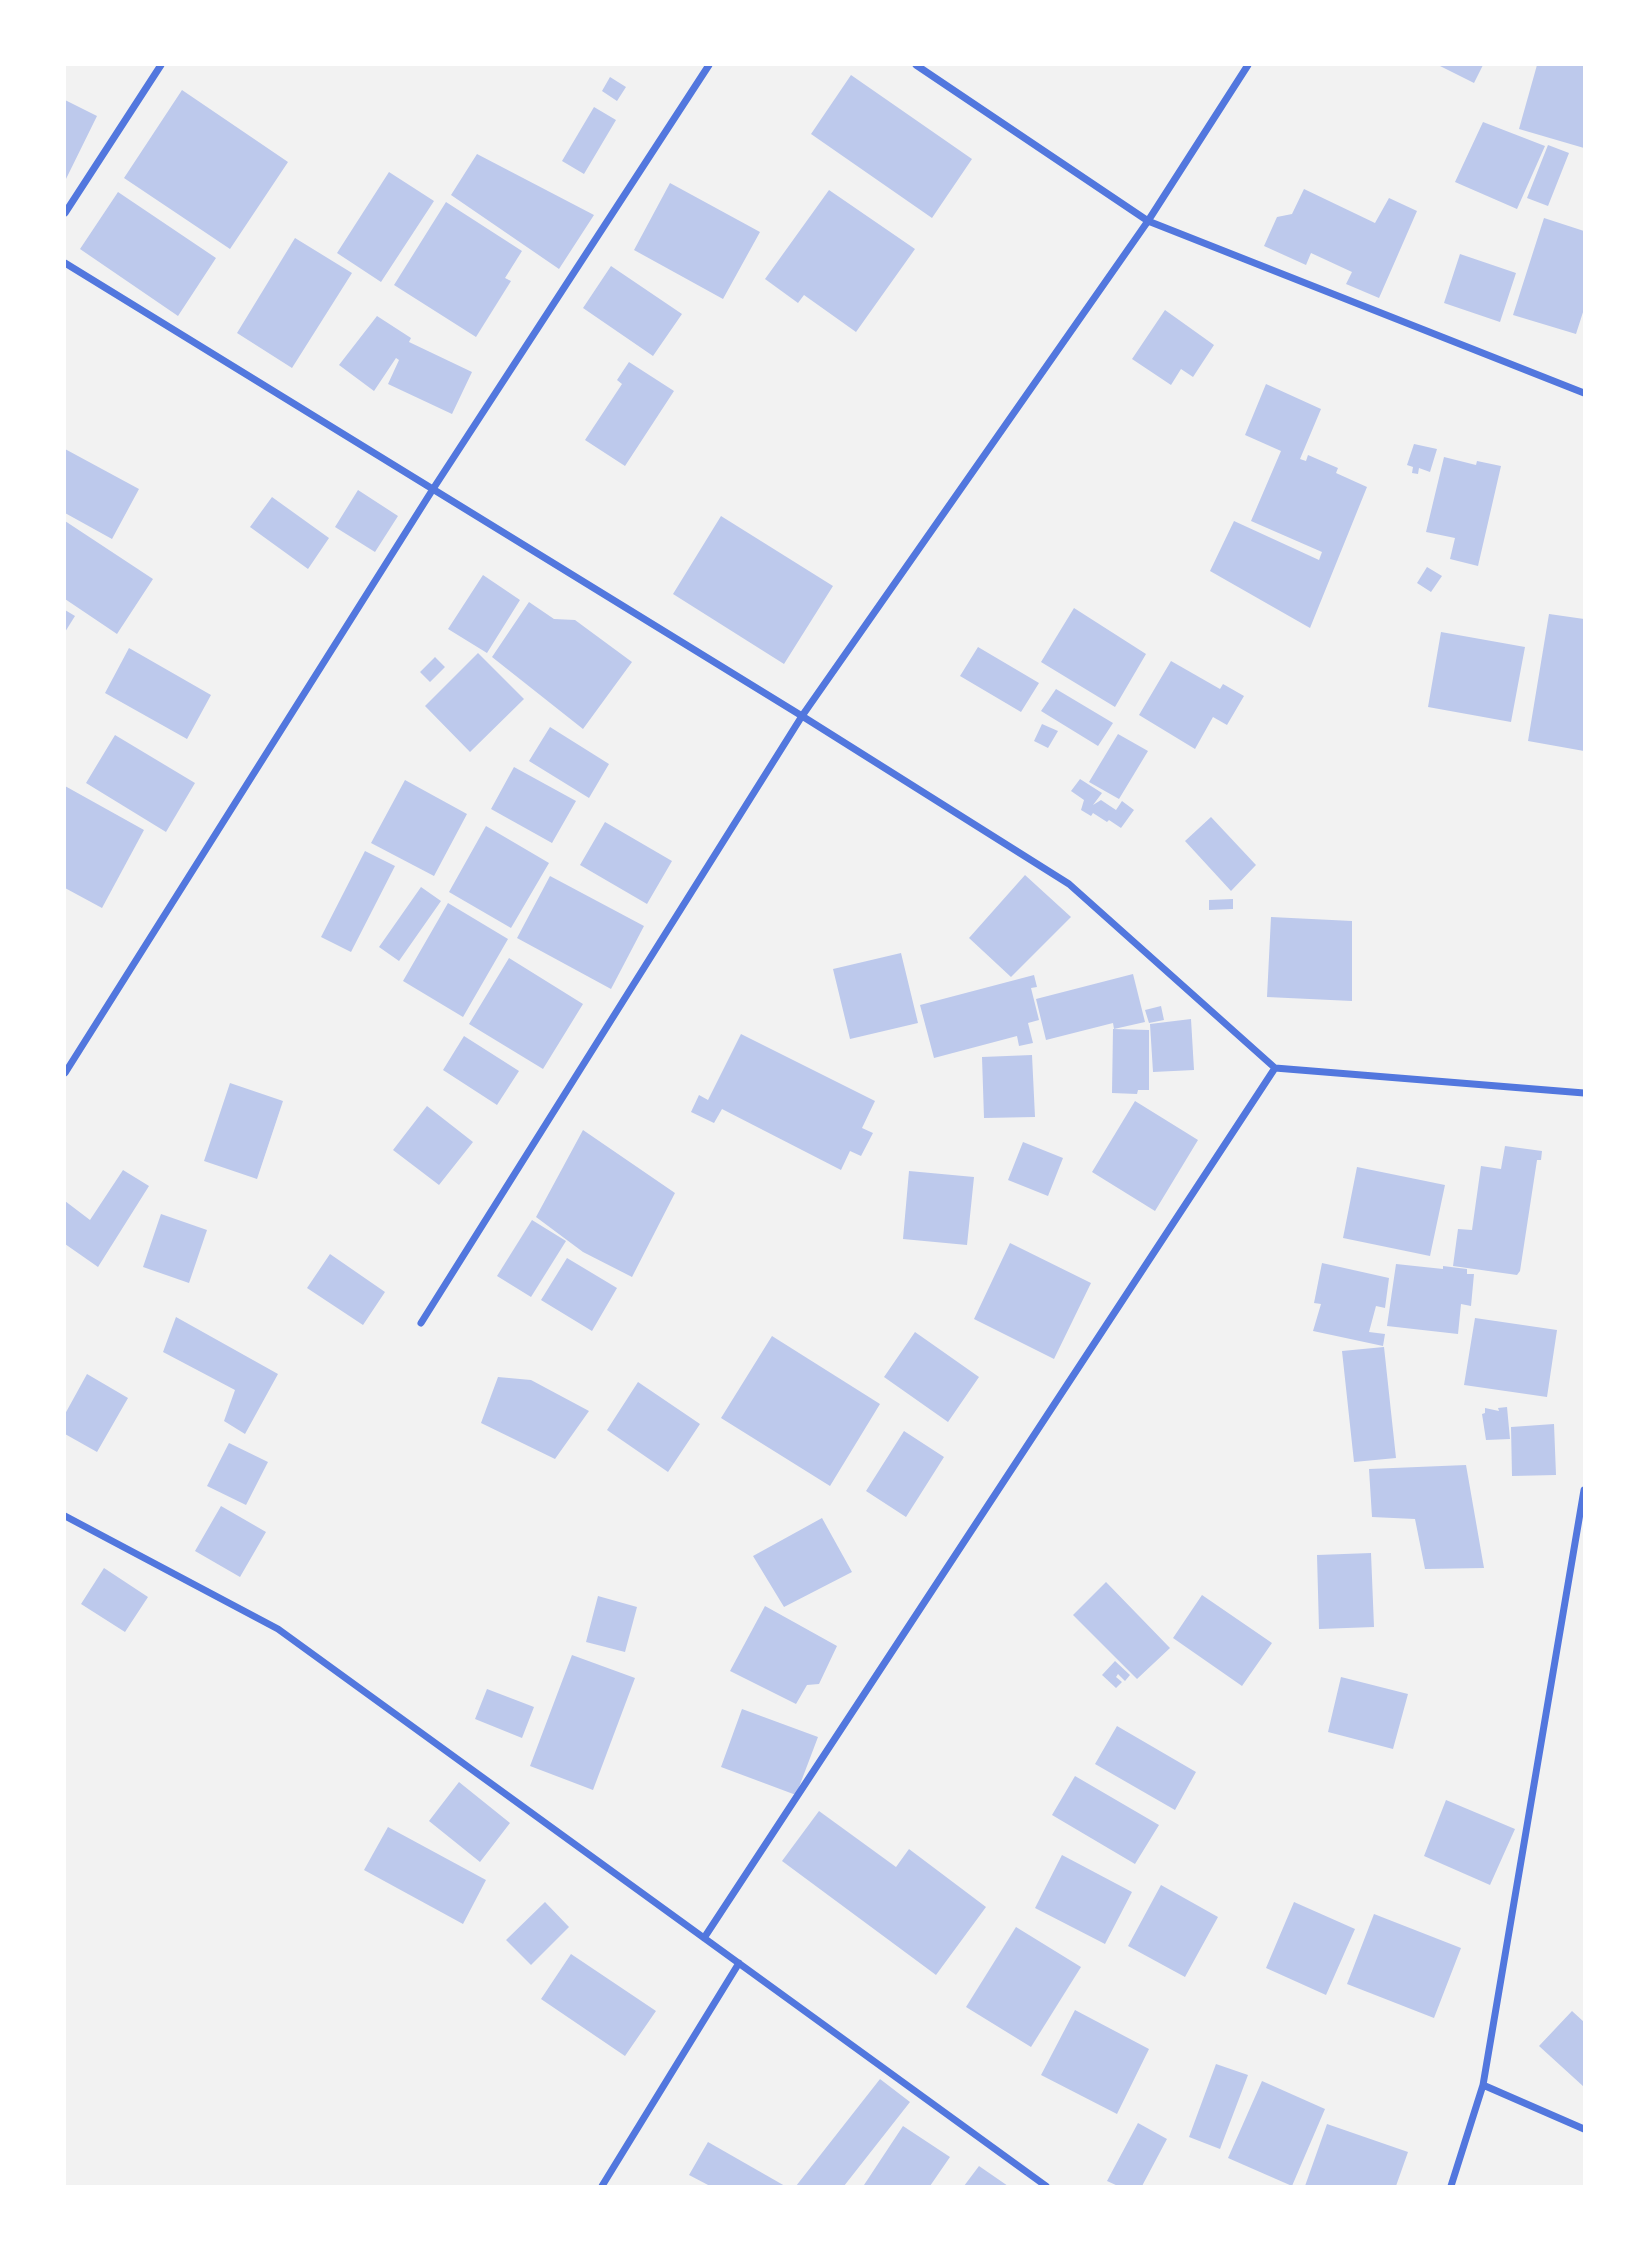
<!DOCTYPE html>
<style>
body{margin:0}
#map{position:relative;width:1649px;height:2251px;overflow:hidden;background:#f2f2f2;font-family:"Noto Sans",sans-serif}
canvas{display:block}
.frame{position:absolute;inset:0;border:66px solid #fff;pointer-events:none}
</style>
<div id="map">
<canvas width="1649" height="2251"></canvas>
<div class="frame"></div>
</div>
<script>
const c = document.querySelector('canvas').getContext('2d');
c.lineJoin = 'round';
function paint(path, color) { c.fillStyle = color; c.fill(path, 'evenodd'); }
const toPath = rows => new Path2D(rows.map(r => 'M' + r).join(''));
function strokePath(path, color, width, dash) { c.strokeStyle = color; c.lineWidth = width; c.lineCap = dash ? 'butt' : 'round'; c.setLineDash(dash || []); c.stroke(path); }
const building = toPath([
 [1438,65,1483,65,1474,83],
 [1537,65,1584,65,1584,148,1519,129],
 [851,75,972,159,932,218,811,134],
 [610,77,626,87,617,101,602,91],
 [182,90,288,162,230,249,124,178],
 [65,100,97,116,65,181],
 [594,107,616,120,584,174,562,161],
 [1483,122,1545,146,1517,209,1455,182],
 [1548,145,1569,153,1548,206,1527,198],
 [477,154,594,215,559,269,451,195],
 [389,172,434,201,381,282,337,253],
 [670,183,760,232,723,299,634,250],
 [1304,189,1375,223,1389,198,1417,211,1379,298,1346,284,1352,272,1311,253,1306,265,1264,246,1277,217,1292,214],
 [829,190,915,249,856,332,804,295,798,303,765,279],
 [118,192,216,258,178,316,80,249],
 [446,202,522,251,505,278,511,281,476,337,394,285],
 [1544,218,1584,231,1584,309,1576,334,1513,315],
 [295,238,352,273,292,368,237,333],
 [1460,254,1516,273,1500,322,1444,303],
 [611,266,682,314,653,356,583,308],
 [1165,310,1214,345,1193,377,1181,369,1171,385,1132,359],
 [377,316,411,338,409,342,472,372,452,414,388,384,399,360,396,358,374,391,339,365],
 [629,362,674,391,625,466,585,440,622,384,617,380],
 [1266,384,1321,409,1300,459,1306,461,1308,455,1338,468,1336,473,1367,487,1310,628,1210,571,1234,521,1319,560,1322,552,1251,521,1281,451,1245,435],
 [1414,444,1437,449,1430,472,1419,468,1418,474,1412,473,1413,467,1407,465],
 [65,449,139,489,112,539,65,513],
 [1444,457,1476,465,1477,461,1501,466,1478,566,1450,559,1455,538,1426,532],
 [358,490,398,516,375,552,335,527],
 [272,497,329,538,308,569,250,527],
 [721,516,833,586,784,664,673,594],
 [65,521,153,579,117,634,65,599],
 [1427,567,1442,576,1431,592,1417,583],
 [483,575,520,600,487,653,448,629],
 [529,602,554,619,575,620,632,662,583,729,492,657],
 [1074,608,1146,654,1115,707,1041,662],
 [65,610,75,616,65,632],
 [1549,614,1584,619,1584,751,1528,741],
 [1441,632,1525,647,1511,722,1428,707],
 [978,647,1039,683,1021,712,960,676],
 [129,648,211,695,187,739,105,693],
 [478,653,524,699,470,752,425,706],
 [435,657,445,667,430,682,420,672],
 [1171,661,1220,689,1223,684,1244,696,1227,725,1213,717,1195,749,1139,715],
 [1056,689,1113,723,1098,746,1041,711],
 [1042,724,1058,731,1048,748,1034,741],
 [550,727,609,764,589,798,529,761],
 [1118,734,1148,751,1119,799,1089,782],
 [115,735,195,783,166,832,86,783],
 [514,767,576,801,552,843,491,809],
 [1080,779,1102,793,1093,805,1101,800,1116,810,1122,801,1134,810,1121,828,1109,820,1107,822,1093,813,1091,816,1081,810,1084,800,1071,791],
 [405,780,467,814,434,876,371,843],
 [65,786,144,830,102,908,65,888],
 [1211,817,1256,865,1231,891,1185,841],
 [605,822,672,861,647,904,580,865],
 [486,826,549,863,511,928,449,892],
 [365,851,395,866,351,952,321,937],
 [1025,875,1071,917,1011,977,969,938],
 [550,876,644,926,611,989,517,938],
 [421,887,441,901,399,961,379,947],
 [1233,899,1233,909,1209,910,1209,900],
 [448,903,508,939,463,1017,403,981],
 [1271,917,1352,921,1352,1001,1267,997],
 [901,953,918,1023,850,1039,833,969],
 [509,958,583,1004,543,1069,469,1024],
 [1133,974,1145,1022,1114,1029,1113,1023,1046,1040,1036,999],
 [1034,975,1037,987,1031,988,1039,1020,1028,1023,1033,1043,1019,1046,1017,1036,934,1058,920,1005],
 [1161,1006,1164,1020,1149,1023,1145,1010],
 [1191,1019,1194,1070,1153,1072,1150,1024],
 [1113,1029,1149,1030,1149,1090,1138,1090,1137,1094,1112,1093],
 [741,1034,875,1101,862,1128,873,1133,861,1156,850,1151,841,1170,722,1109,714,1123,691,1112,699,1095,708,1100],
 [464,1036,519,1071,497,1105,443,1070],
 [1032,1055,1035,1117,984,1118,982,1057],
 [230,1083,283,1101,257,1179,204,1161],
 [1135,1101,1198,1140,1155,1211,1092,1172],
 [427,1106,473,1142,439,1185,393,1150],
 [583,1130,675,1193,632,1277,583,1252,536,1217],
 [1023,1142,1063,1158,1048,1196,1008,1180],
 [1505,1146,1542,1151,1541,1160,1537,1160,1520,1271,1517,1275,1453,1266,1458,1229,1472,1230,1481,1166,1501,1169],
 [1357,1167,1445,1185,1430,1256,1343,1238],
 [123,1170,149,1186,98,1267,65,1244,65,1201,90,1220],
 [909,1171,974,1177,967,1245,903,1239],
 [161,1214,207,1230,189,1283,143,1267],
 [532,1220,566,1241,531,1297,497,1276],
 [1010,1243,1091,1283,1054,1359,974,1319],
 [330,1254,385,1292,363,1325,307,1288],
 [567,1258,617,1288,592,1331,541,1300],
 [1322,1263,1389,1278,1385,1308,1376,1306,1369,1332,1385,1334,1383,1346,1313,1331,1321,1304,1314,1303],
 [1396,1264,1443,1269,1443,1266,1467,1269,1467,1274,1457,1274,1474,1274,1471,1306,1461,1304,1458,1334,1387,1326],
 [176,1317,278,1374,245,1434,224,1421,235,1390,163,1352],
 [1475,1318,1557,1330,1547,1397,1464,1385],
 [915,1332,979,1377,948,1422,884,1377],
 [772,1336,880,1404,830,1486,721,1418],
 [1384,1347,1396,1458,1354,1462,1342,1351],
 [87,1374,128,1398,97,1452,65,1434,65,1414],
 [498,1377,531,1380,589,1411,555,1459,481,1423],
 [638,1382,700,1424,668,1472,607,1430],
 [1507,1407,1510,1439,1486,1440,1482,1414,1485,1413,1485,1408,1499,1411,1498,1408],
 [1554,1424,1556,1475,1512,1476,1511,1427],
 [904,1431,944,1457,906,1517,866,1491],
 [229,1443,268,1462,246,1505,207,1486],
 [1466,1465,1484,1568,1425,1569,1415,1519,1372,1517,1369,1469],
 [221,1506,266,1532,240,1577,195,1551],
 [822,1518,852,1572,784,1607,753,1556],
 [1371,1553,1374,1627,1319,1629,1317,1555],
 [104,1568,148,1597,125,1632,81,1604],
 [1106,1582,1170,1648,1137,1679,1073,1615],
 [1202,1595,1272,1643,1242,1686,1173,1638],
 [598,1596,637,1607,625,1652,586,1642],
 [765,1606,837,1646,819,1684,807,1685,796,1704,730,1671],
 [572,1655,635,1678,593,1790,530,1766],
 [1115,1661,1130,1675,1125,1681,1118,1674,1116,1677,1122,1682,1116,1688,1102,1675],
 [1341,1677,1408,1694,1393,1749,1328,1732],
 [487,1689,534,1707,522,1738,475,1719],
 [742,1709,818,1737,796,1795,721,1767],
 [1117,1726,1196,1772,1175,1810,1095,1764],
 [1075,1776,1159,1825,1135,1864,1052,1815],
 [459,1782,510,1823,480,1862,429,1821],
 [1446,1800,1515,1829,1490,1885,1424,1856],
 [819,1811,896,1867,909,1849,986,1907,936,1975,782,1861],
 [388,1827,486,1880,463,1924,364,1870],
 [1062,1855,1132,1892,1105,1944,1035,1908],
 [1161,1885,1218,1917,1185,1977,1128,1946],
 [545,1902,569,1927,531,1965,506,1940],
 [1294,1902,1355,1929,1326,1995,1266,1968],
 [1374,1914,1461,1948,1434,2018,1347,1984],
 [1016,1927,1081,1967,1031,2047,966,2007],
 [571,1954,656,2011,625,2056,541,1999],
 [1075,2010,1149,2049,1117,2114,1041,2075],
 [1572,2011,1584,2022,1584,2087,1539,2046],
 [1216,2064,1248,2075,1220,2149,1189,2137],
 [880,2079,910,2102,844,2186,796,2186],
 [1262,2081,1325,2109,1292,2186,1228,2158],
 [1138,2123,1167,2139,1142,2186,1118,2186,1107,2181],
 [1327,2124,1408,2152,1396,2186,1305,2186],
 [903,2126,950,2157,930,2186,866,2186,864,2185],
 [708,2142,785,2186,710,2186,689,2175],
 [979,2166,1008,2186,964,2186]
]);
const minor = toPath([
 [916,65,1148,221,1584,393],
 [65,213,161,65],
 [65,263,802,716,1069,884,1275,1068,1584,1093],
 [65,1073,433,489,709,65],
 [421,1323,802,716,1148,221,1248,65],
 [65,1516,278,1629,1046,2186],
 [704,1938,1275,1068],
 [1483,2085,1584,2129],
 [602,2186,739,1963],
 [1451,2186,1483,2085,1584,1490]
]);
paint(building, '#bdc9ec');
strokePath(minor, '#5277de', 7);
</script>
